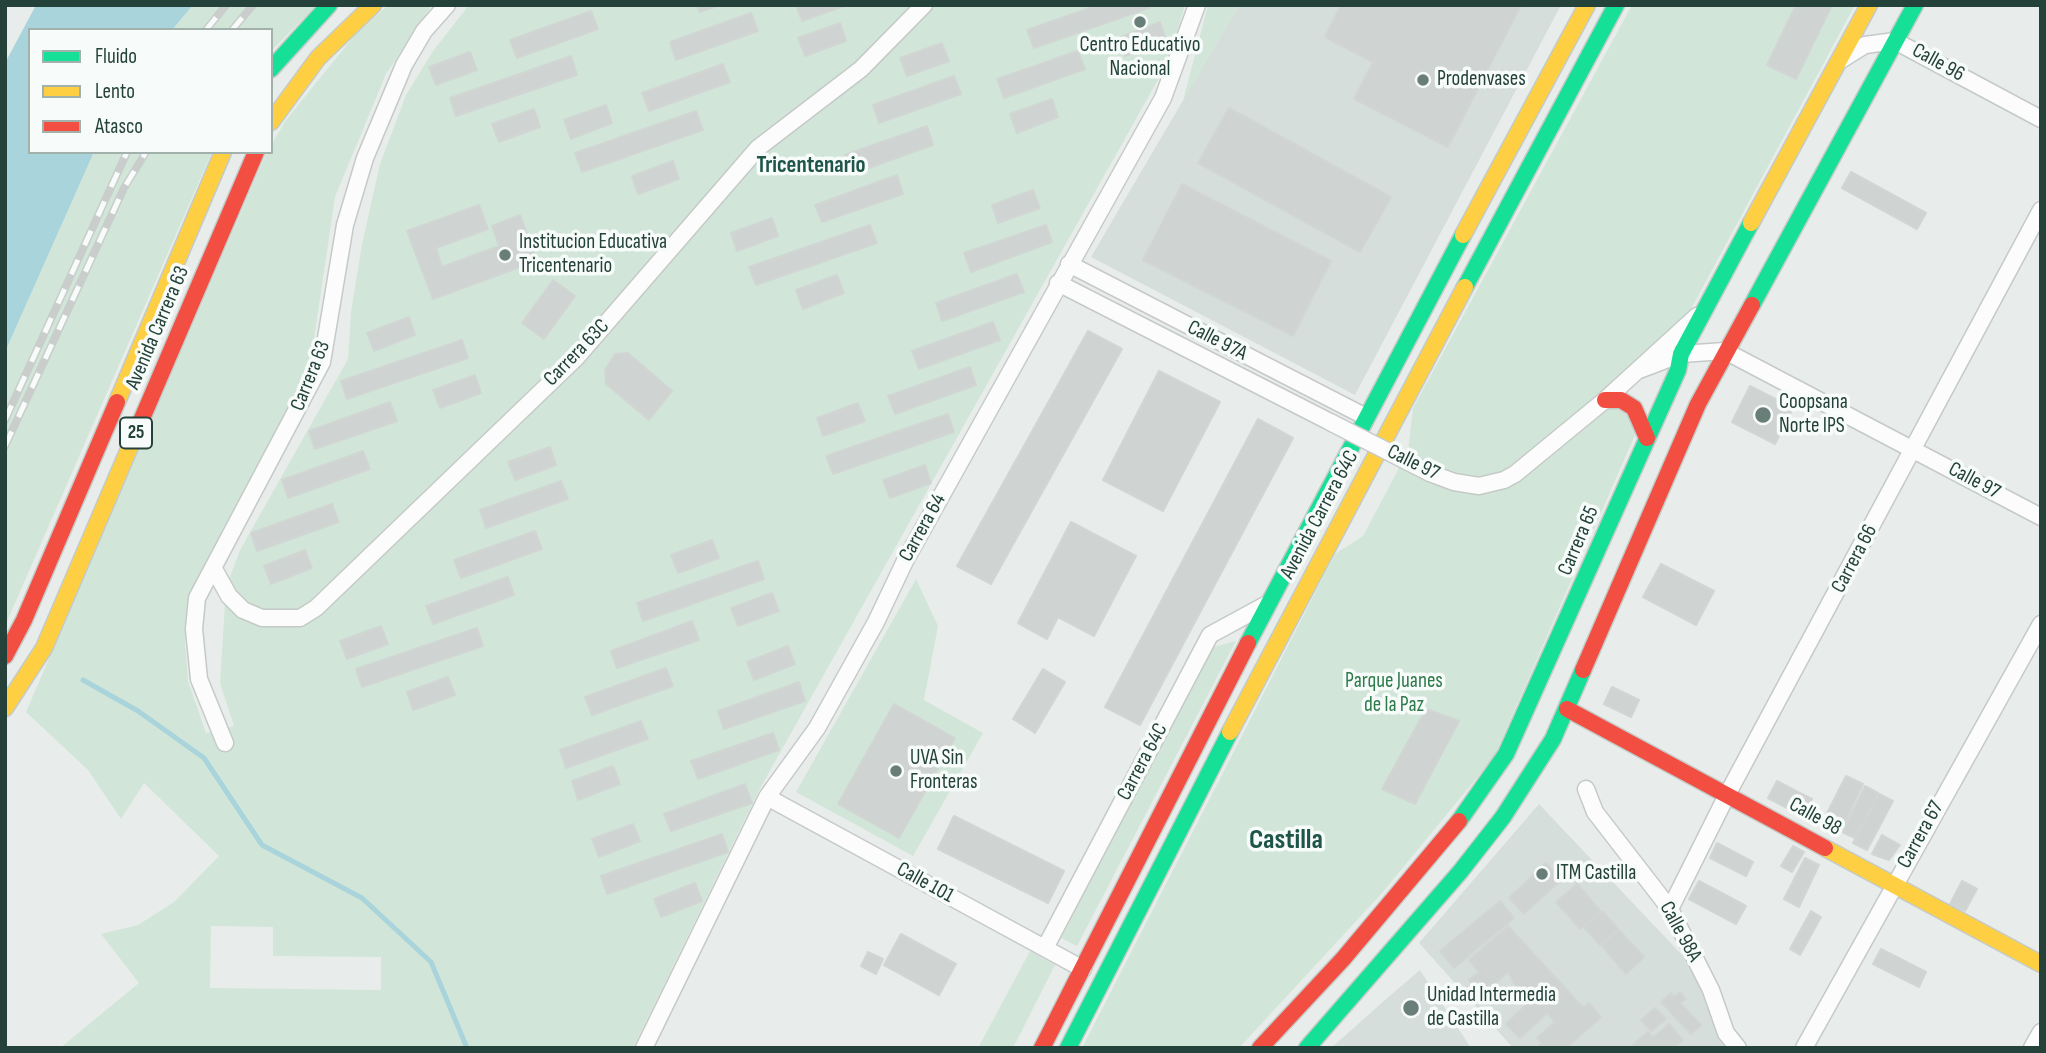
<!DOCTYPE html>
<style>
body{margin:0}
#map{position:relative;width:2046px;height:1053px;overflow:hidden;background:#e8edeb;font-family:"Sofia Sans Condensed",sans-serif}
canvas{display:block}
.frame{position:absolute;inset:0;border:7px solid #24423a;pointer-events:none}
.legend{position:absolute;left:28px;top:28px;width:245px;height:126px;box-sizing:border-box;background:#f7fbf9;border:2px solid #a3b1ad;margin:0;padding:9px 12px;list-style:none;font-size:21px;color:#24423a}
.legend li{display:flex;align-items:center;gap:14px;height:35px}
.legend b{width:35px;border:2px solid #a3b1ad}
</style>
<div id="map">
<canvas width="2046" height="1053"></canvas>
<div class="frame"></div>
<ul class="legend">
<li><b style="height:9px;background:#16e098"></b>Fluido</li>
<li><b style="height:9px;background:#ffcf43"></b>Lento</li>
<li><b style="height:9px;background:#f24e42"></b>Atasco</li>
</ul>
</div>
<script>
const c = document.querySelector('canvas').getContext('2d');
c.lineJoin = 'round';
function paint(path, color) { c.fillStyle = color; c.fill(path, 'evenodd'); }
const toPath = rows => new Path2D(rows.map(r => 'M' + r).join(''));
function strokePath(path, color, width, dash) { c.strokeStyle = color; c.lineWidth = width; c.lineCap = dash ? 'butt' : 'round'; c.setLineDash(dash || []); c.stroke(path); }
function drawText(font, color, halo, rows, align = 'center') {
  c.font = font + ' "Sofia Sans Condensed",sans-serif'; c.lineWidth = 7; c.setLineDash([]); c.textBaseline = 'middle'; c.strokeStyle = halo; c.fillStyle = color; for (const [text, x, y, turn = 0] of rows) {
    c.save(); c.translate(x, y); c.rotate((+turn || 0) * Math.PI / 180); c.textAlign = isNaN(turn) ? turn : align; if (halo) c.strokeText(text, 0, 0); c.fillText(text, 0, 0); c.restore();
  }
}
const built = toPath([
 [1239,5,1561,5,1355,395,1091,257],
 [1539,804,1684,957,1740,1048,1513,1048,1419,943],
 [1420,970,1471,1048,1331,1048,1385,1000]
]);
const green = toPath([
 [193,5,317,5,271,51,271,30,172,30],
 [388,5,432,5,386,74,335,197,313,346,300,385,195,582,185,641,188,681,206,733,234,726,220,683,226,588,240,550,348,359,351,312,362,244,380,164,406,95,433,51,469,5,1185,5,1168,62,758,792,633,1048,60,1048,139,983,101,934,138,925,174,902,219,856,144,783,121,819,88,770,26,712,267,152,271,152,271,145,286,120,354,36],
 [211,926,273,927,273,956,381,957,381,990,210,988],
 [1208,5,1239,5,1183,101],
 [1632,5,1855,5,1691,309,1606,390,1639,426,1494,757,1382,893,1239,1048,1082,1048,1335,554,1363,536,1408,451,1413,408],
 [94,152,212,152,5,626,5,352],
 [916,579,938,626,924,700,983,733,913,856,796,792],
 [1236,641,1077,946,1061,938,1213,647],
 [1030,951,1055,965,1013,1048,978,1048]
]);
const water = toPath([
 [36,5,193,5,172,30,30,30,30,152,94,152,5,352,5,63]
]);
const stream = toPath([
 [83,680,138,711,204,758,262,845,362,898,431,962,467,1048]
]);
const building = toPath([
 [697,5,720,5,700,12,697,5],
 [796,5,847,5,802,21,796,5],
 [1098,5,1148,5,1149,8,1034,48,1027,30,1098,5],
 [1341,5,1521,5,1448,147,1354,99,1373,62,1325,37,1341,5],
 [1796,5,1832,5,1796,79,1767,65,1796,5],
 [591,11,598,29,517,58,510,40,591,11],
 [751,13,758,31,676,60,670,42,751,13],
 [1160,22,1166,40,1125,56,1118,38,1160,22],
 [840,23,846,41,805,56,798,38,840,23],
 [942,43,949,61,907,76,900,58,942,43],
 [1078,51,1085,69,1004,98,997,79,1078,51],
 [470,52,477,70,436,85,429,67,470,52],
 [571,56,577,75,456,116,450,98,571,56],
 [723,64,730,82,649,111,642,93,723,64],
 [954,76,961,94,879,123,873,105,954,76],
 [1052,99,1058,117,1017,133,1010,114,1052,99],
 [606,105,612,123,571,139,564,120,606,105],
 [1229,108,1391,197,1360,252,1198,163,1229,108],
 [534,109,540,127,499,142,492,124,534,109],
 [696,111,703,130,582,172,575,153,696,111],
 [927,126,933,145,852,174,845,155,927,126],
 [673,161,679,179,638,194,632,176,673,161],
 [1851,172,1926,213,1917,229,1842,188,1851,172],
 [897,175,903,194,822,222,815,205,897,175],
 [1182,184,1331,261,1293,336,1143,260,1182,184],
 [1033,190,1040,208,998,223,992,205,1033,190],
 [479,205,488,229,436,248,442,267,499,246,492,226,520,215,537,261,433,299,407,231,479,205],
 [772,218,778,236,737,251,731,233,772,218],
 [870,225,877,243,756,285,749,267,870,225],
 [1046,225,1052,242,971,272,964,253,1046,225],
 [1017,274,1024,292,942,321,936,303,1017,274],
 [837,275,844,293,803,309,796,290,837,275],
 [553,280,575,296,544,339,522,323,553,280],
 [409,317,415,335,374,351,367,333,409,317],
 [993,322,1000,340,919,369,912,351,993,322],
 [1088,331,1122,349,991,584,957,566,1088,331],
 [462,340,468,358,347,399,341,381,462,340],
 [628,353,672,391,649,420,606,384,605,370,615,354,628,353],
 [970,367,976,385,895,414,888,396,970,367],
 [1159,371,1220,402,1163,511,1103,480,1159,371],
 [475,375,481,393,440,408,433,390,475,375],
 [1750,386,1793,408,1775,444,1732,422,1750,386],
 [390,402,397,421,315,449,309,431,390,402],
 [858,403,865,421,823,436,817,418,858,403],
 [948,414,954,432,833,474,826,456,948,414],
 [1258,419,1293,438,1140,725,1105,707,1258,419],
 [550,447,556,465,515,480,508,462,550,447],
 [363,451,370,469,288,498,282,480,363,451],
 [925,465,931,483,890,498,883,480,925,465],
 [561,481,568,499,486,528,480,510,561,481],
 [332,504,339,522,257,551,251,533,332,504],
 [1071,522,1136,556,1094,636,1058,617,1047,639,1018,623,1071,522],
 [535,531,542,549,461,578,454,560,535,531],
 [712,540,719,558,678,573,671,555,712,540],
 [305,550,312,568,271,584,264,566,305,550],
 [758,561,764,579,643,621,637,603,758,561],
 [1661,564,1714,591,1696,625,1643,597,1661,564],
 [508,577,514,595,433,624,426,606,508,577],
 [772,593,779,611,738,626,731,608,772,593],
 [692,621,699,640,617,668,611,651,692,621],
 [381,626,388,644,347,659,340,641,381,626],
 [477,628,483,646,362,687,356,669,477,628],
 [788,646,795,664,754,680,747,662,788,646],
 [666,668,673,686,592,715,585,697,666,668],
 [1043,669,1065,682,1035,733,1013,719,1043,669],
 [448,677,455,695,413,710,407,692,448,677],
 [799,682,805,701,724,729,718,711,799,682],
 [1612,687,1639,700,1631,717,1604,704,1612,687],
 [894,704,955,738,899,838,838,804,894,704],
 [1426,709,1459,721,1415,804,1382,789,1426,709],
 [641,721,648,739,566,768,560,750,641,721],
 [773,733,779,750,698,779,691,761,773,733],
 [613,766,620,784,578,800,572,781,613,766],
 [1846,776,1863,784,1839,834,1821,825,1846,776],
 [1777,781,1800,793,1791,810,1768,798,1777,781],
 [745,784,752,803,671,831,664,814,745,784],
 [1865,786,1878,793,1855,838,1842,832,1865,786],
 [1800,793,1812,799,1803,816,1791,810,1800,793],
 [1879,794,1893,801,1867,850,1853,843,1879,794],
 [954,816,1064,871,1048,903,938,849,954,816],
 [633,824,640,841,599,857,592,839,633,824],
 [722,834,728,852,607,894,601,876,722,834],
 [1882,835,1900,845,1889,860,1872,854,1882,835],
 [1717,843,1753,862,1746,876,1710,858,1717,843],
 [1793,846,1804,852,1792,872,1781,866,1793,846],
 [1805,858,1819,865,1799,907,1784,899,1805,858],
 [1546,863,1561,880,1524,914,1509,898,1546,863],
 [1699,881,1746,906,1736,924,1689,899,1699,881],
 [1962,881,1977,889,1965,911,1950,904,1962,881],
 [695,883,702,901,661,917,654,899,695,883],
 [1577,884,1600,911,1580,929,1556,902,1577,884],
 [1500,901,1514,918,1454,968,1440,951,1500,901],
 [1602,911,1618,929,1600,945,1584,927,1602,911],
 [1811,911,1821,917,1800,955,1790,949,1811,911],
 [1508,926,1578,1002,1584,1007,1589,1003,1601,1017,1566,1048,1537,1048,1542,1043,1537,1038,1555,1022,1547,1013,1520,1038,1506,1024,1533,998,1517,988,1508,972,1482,995,1469,980,1479,972,1469,960,1508,926],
 [1619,930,1644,957,1626,974,1602,946,1619,930],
 [901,934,956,964,939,995,884,965,901,934],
 [1881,949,1926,972,1919,987,1873,964,1881,949],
 [868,952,883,959,876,974,861,966,868,952],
 [1680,992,1686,999,1680,1003,1701,1025,1691,1034,1661,1002,1671,993,1674,997,1680,992],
 [1655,1008,1666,1019,1651,1031,1641,1020,1655,1008],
 [1669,1024,1683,1040,1673,1048,1629,1048,1648,1032,1653,1038,1669,1024]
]);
const street = toPath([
 [1841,60,1865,45,1895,41,2041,119],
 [1069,264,1366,417],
 [1058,283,1330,422],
 [1639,370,1681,354,1725,351,2041,517],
 [1430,473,1454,482,1479,486,1504,480,1515,474,1605,400,1697,316],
 [214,569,229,596,243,610,262,618,300,618,316,608,576,358,758,148,861,69,924,5],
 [225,743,199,679,194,629,197,598,322,362,345,225,365,158,404,65,424,31,447,5],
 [1586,789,1595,812,1670,909,1711,990,1726,1033,1738,1048],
 [767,797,1083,969],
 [1670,909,1728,793,2041,210],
 [1045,948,1210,635,1267,604],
 [644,1048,767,797,817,728,876,622,905,561,1163,98,1197,5],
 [1804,1048,2041,624],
 [2032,1048,2041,1032]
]);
const fast = toPath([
 [271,69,329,5],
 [1465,287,1616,5],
 [1752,305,1915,5],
 [1248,643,1463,235],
 [1459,821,1506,754,1678,370,1681,354,1751,223],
 [1068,1048,1230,732],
 [1307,1048,1460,872,1503,817,1553,739,1583,670]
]);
const slow = toPath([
 [271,122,318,58,373,5],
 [1751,223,1869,5],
 [1463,235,1587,5],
 [117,402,223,152],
 [5,708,44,648,138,428],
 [1230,732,1465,287],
 [1825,848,2041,964]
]);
const jam = toPath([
 [1605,400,1621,400,1634,408,1647,438],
 [138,428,256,152],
 [5,656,24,620,117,402],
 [1583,670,1698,404,1752,305],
 [1567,709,1825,848],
 [1042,1048,1248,643],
 [1260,1048,1343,959,1459,821]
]);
const rail = toPath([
 [206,30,226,5],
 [232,30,253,5],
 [5,420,127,152],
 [5,446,124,188,146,152]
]);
const streetBridge = toPath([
 [1330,422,1430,473]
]);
const markers = [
 [1140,22,7,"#697e78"],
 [1423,80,7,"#697e78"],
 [505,255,7,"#697e78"],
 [1763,415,9,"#697e78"],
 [896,771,7,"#697e78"],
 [1542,874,7,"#697e78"],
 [1411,1008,9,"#697e78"]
];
const shields = [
 [136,433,32]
];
const shieldNames = [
 ["25",136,433]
];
const poiNames = [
 ["Centro Educativo",1140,46,"center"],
 ["Nacional",1140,70,"center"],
 ["Prodenvases",1437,80],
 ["Institucion Educativa",519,243],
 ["Tricentenario",519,267],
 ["Coopsana",1779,403],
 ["Norte IPS",1779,427],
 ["UVA Sin",910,759],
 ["Fronteras",910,783],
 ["ITM Castilla",1556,874],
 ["Unidad Intermedia",1427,996],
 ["de Castilla",1427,1020]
];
const streetNames = [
 ["Calle 96",1938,63,29],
 ["Avenida Carrera 63",158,328,-67],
 ["Calle 97A",1217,341,27],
 ["Carrera 63C",577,353,-46],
 ["Carrera 63",311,376,-68],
 ["Calle 97",1413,463,26],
 ["Calle 97",1974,481,28],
 ["Avenida Carrera 64C",1320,515,-62],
 ["Carrera 64",923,528,-61],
 ["Carrera 65",1579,541,-67],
 ["Carrera 66",1855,559,-62],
 ["Carrera 64C",1143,762,-62],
 ["Calle 98",1815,817,29],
 ["Carrera 67",1921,835,-61],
 ["Calle 101",925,883,29],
 ["Calle 98A",1680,932,61]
];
const parkNames = [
 ["Parque Juanes",1394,682],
 ["de la Paz",1394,706]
];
const neighbourhoodNames = [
 ["Tricentenario",811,166]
];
const districtNames = [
 ["Castilla",1286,841]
];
paint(built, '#d6dedb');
paint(green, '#d1e6d8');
paint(water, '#a9d4db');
strokePath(stream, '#a9d4db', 5);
paint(building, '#cfd4d2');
strokePath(building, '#d1d6d4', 2);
strokePath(street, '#c5cac8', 19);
strokePath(fast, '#c3cbc8', 19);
strokePath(slow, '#c3cbc8', 19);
strokePath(jam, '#c3cbc8', 19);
strokePath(street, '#fcfcfc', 16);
strokePath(fast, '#16e098', 16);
strokePath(slow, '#ffcf43', 16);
strokePath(jam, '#f24e42', 16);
strokePath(rail, '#c9cdcc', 8);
strokePath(rail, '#f7fbf9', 5, [16]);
strokePath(streetBridge, '#c5cac8', 19, []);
strokePath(streetBridge, '#fcfcfc', 16);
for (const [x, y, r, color] of markers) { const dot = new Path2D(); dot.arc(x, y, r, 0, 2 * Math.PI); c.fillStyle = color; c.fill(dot); strokePath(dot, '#f7fbf9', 2.5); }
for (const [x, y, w] of shields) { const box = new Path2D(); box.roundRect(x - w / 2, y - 15.5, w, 31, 5); c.fillStyle = '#f7fbf9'; c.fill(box); strokePath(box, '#24423a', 2); }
drawText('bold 19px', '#24423a', null, shieldNames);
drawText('21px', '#24423a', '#f7fbf9', poiNames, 'left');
drawText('21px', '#24423a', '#f7fbf9', streetNames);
drawText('21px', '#2d7a4b', '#f7fbf9', parkNames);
drawText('bold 23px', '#1f5548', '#f7fbf9', neighbourhoodNames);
drawText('bold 28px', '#1f5548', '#f7fbf9', districtNames);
</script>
